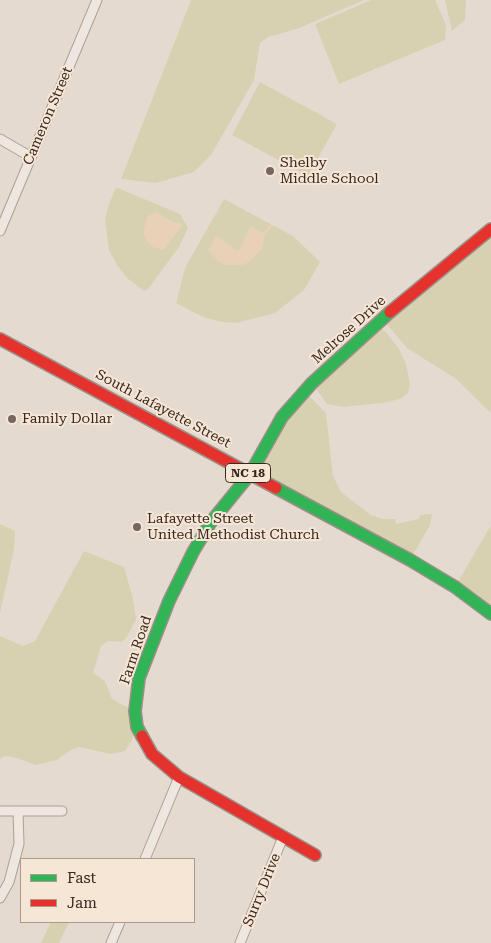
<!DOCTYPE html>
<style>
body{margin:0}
#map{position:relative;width:491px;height:943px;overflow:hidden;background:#e5dacf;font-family:"Roboto Serif",serif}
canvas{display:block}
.legend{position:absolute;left:20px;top:858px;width:175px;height:65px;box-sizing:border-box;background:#f6e6d5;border:1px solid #ab9a8c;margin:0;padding:6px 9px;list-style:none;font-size:15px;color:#3b271f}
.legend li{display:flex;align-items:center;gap:10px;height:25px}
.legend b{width:25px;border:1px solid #ab9a8c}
</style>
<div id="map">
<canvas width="491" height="943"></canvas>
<ul class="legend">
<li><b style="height:6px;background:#30b455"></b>Fast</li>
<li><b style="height:6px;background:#e5322d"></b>Jam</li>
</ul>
</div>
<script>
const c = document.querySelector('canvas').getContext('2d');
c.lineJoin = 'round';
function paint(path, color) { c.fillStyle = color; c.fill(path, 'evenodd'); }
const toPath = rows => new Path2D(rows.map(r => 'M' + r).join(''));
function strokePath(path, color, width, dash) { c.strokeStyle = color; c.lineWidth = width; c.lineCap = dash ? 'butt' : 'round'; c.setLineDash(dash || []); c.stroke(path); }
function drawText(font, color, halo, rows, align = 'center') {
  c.font = font + ' "Roboto Serif",serif'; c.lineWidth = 4; c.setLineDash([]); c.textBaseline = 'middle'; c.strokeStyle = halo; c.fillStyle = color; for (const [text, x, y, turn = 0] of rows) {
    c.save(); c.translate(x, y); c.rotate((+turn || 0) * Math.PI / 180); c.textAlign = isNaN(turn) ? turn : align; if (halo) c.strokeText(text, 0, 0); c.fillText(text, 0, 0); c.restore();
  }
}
const green = toPath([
 [191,0,364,0,297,29,268,37,260,43,254,80,211,155,194,172,156,183,121,179],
 [371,0,435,0,446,25,445,40,339,84,315,24],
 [445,0,466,0,465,20,452,31],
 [260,82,337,124,308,176,232,135],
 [118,188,180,214,188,228,179,247,148,289,144,291,127,278,117,265,109,250,105,220,108,207,115,189],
 [224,199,293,236,320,262,304,290,275,313,236,323,222,322,203,317,176,303,185,268],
 [491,228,491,413,456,379,407,348,383,320],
 [377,325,386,332,399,349,406,364,410,384,408,393,402,398,389,402,343,407,327,404,312,383],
 [304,391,326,413,333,476,341,492,371,515,382,519,395,519,396,524,419,519,420,515,432,514,430,525,410,560,250,474],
 [0,524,15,531,14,549,0,613],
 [491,525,491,614,455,587],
 [84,551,124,567,133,599,136,619,127,637,122,642,108,641,101,646,93,673,105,681,112,699,135,711,137,727,131,742,125,751,111,754,79,747,69,751,57,760,35,765,17,758,5,756,0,759,0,636,23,646,35,641],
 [51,922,69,922,59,943,41,943]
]);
const sand = toPath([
 [155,212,175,223,180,222,182,225,164,250,153,247,148,243,143,233,147,217],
 [271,224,273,226,265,234,262,249,250,261,243,265,227,265,219,262,208,250,216,236,236,250,240,249,250,226,263,233]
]);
const street = toPath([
 [0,139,31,157],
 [0,231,97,0],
 [0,811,62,811],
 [145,859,179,777],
 [0,898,9,882,19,844,18,811],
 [111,943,120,922],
 [240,943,283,837]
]);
const fast = toPath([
 [276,488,410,560,455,587,491,614],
 [142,736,137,727,135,711,139,678,169,601,193,552,211,522,250,474,282,417,312,383,390,312]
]);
const jam = toPath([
 [390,312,491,229],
 [0,339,276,488],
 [142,736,152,754,179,777,315,855]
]);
const markers = [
 [270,171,5,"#76665d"],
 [12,419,5,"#76665d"],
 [137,527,5,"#76665d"]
];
const shields = [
 [248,473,45]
];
const shieldNames = [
 ["NC 18",248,473]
];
const streetNames = [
 ["Cameron Street",48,116,-67],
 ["Melrose Drive",349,330,-42],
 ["South Lafayette Street",163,409,28],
 ["Farm Road",136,650,-71],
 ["Surry Drive",262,890,-68]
];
const poiNames = [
 ["Shelby",280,163],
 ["Middle School",280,179],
 ["Family Dollar",22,419],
 ["Lafayette Street",147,519],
 ["United Methodist Church",147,535]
];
paint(green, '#d8d1b1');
paint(sand, '#e8d1b6');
strokePath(street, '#aba098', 11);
strokePath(fast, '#9b8f88', 14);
strokePath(jam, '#9b8f88', 14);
strokePath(street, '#eee7e0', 9);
strokePath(fast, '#30b455', 11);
strokePath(jam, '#e5322d', 11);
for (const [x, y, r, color] of markers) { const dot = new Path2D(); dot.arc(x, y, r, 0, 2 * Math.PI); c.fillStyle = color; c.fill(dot); strokePath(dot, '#f6e6d5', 2); }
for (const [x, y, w] of shields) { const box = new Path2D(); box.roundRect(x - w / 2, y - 9.5, w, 19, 4); c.fillStyle = '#f6e6d5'; c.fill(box); strokePath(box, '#3b271f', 1); }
drawText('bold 12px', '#3b271f', null, shieldNames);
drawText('14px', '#3b271f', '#f6e6d5', streetNames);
drawText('14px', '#3b271f', '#f6e6d5', poiNames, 'left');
</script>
